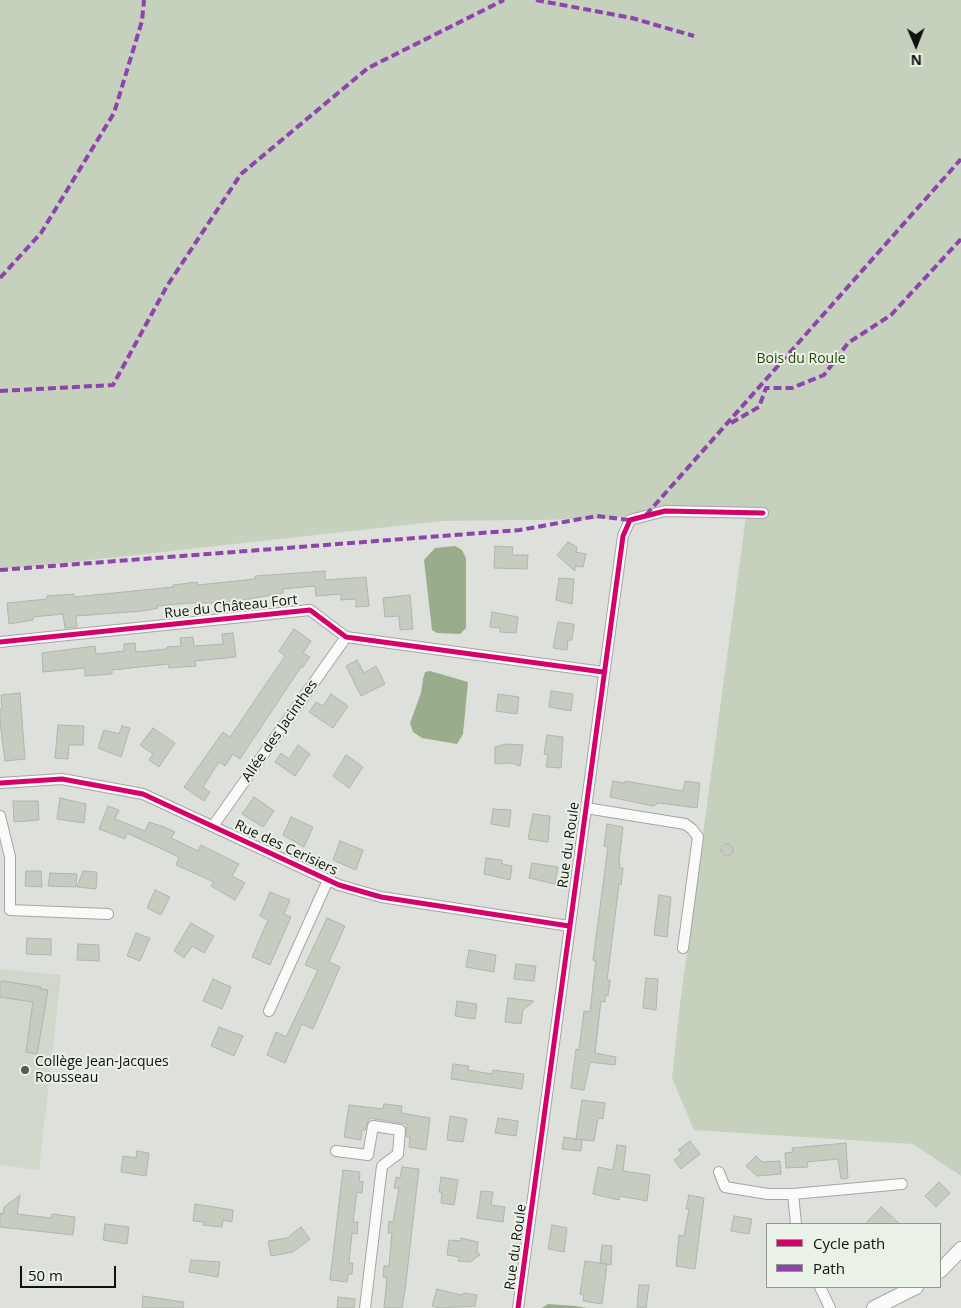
<!DOCTYPE html>
<meta charset="utf-8">
<style>
body{margin:0}
#map{position:relative;width:961px;height:1308px;overflow:hidden;background:#dee1db;font-family:"Open Sans",sans-serif}
canvas{display:block}
.legend{position:absolute;left:766px;top:1223px;width:175px;height:65px;box-sizing:border-box;background:#eaf1e6;border:1px solid #92978f;margin:0;padding:6px 9px;list-style:none;font-size:15px;color:#0f110d}
.legend li{display:flex;align-items:center;gap:10px;height:25px}
.legend b{width:25px;border:1px solid #92978f}
.north{position:absolute;left:891px;top:20px;width:50px;height:50px;-webkit-text-stroke:4px #eaf1e6;paint-order:stroke;rotate:179deg;font-size:14px;font-weight:700;line-height:20px;text-align:center;color:#0f110d}
.north::after{content:'';display:block;margin:auto;width:18px;height:22px;background:#0f110d;clip-path:polygon(50% 0,100% 100%,50% 72%,0 100%)}
.scale{position:absolute;left:20px;top:1266px;width:96px;height:22px;box-sizing:border-box;border:2px solid #0f110d;border-top:0;padding-left:6px;font-size:15px;line-height:18px;white-space:nowrap;color:#0f110d;-webkit-text-stroke:4px #eaf1e6;paint-order:stroke}
</style>
<div id="map">
<canvas width="961" height="1308"></canvas>
<ul class="legend">
<li><b style="height:6px;background:#d6006c"></b>Cycle path</li>
<li><b style="height:6px;background:#8e44ad"></b>Path</li>
</ul>
<div class="north">N</div>
<div class="scale">50 m</div>
</div>
<script>
const c = document.querySelector('canvas').getContext('2d');
c.lineJoin = 'round';
function paint(path, color) { c.fillStyle = color; c.fill(path, 'evenodd'); }
const toPath = rows => new Path2D(rows.map(r => 'M' + r).join(''));
function strokePath(path, color, width, dash) { c.strokeStyle = color; c.lineWidth = width; c.lineCap = dash ? 'butt' : 'round'; c.setLineDash(dash || []); c.stroke(path); }
function drawText(font, color, halo, rows, align = 'center') {
  c.font = font + ' "Open Sans",sans-serif'; c.lineWidth = 4; c.setLineDash([]); c.textBaseline = 'middle'; c.strokeStyle = halo; c.fillStyle = color; for (const [text, x, y, turn = 0] of rows) {
    c.save(); c.translate(x, y); c.rotate((+turn || 0) * Math.PI / 180); c.textAlign = isNaN(turn) ? turn : align; if (halo) c.strokeText(text, 0, 0); c.fillText(text, 0, 0); c.restore();
  }
}
const built = toPath([
 [0,969,61,975,39,1170,0,1165]
]);
const green = toPath([
 [0,0,961,0,961,1176,913,1144,694,1130,672,1078,680,1004,747,509,673,507,609,519,442,521,0,570]
]);
const water = toPath([
 [455,546,462,550,466,558,466,628,460,634,437,633,432,630,424,560,435,548],
 [430,671,468,682,463,734,457,744,422,738,413,732,410,723,421,693,423,679,425,672],
 [548,1304,575,1306,587,1308,542,1308]
]);
const building = toPath([
 [568,542,577,547,576,552,586,554,583,567,575,566,575,571,557,555,568,542],
 [495,546,513,547,512,555,528,555,527,569,494,568,495,546],
 [325,571,325,580,366,577,369,606,356,607,356,599,341,600,341,594,316,596,315,586,283,589,283,593,227,603,190,603,157,606,158,608,143,611,76,616,77,627,65,628,63,614,33,617,33,620,9,624,7,603,47,599,47,596,74,594,74,597,173,587,173,585,197,582,198,585,255,579,255,576,325,571],
 [559,578,574,579,572,604,556,600,559,578],
 [410,595,413,629,400,630,399,616,385,617,383,598,410,595],
 [492,612,518,617,516,633,500,632,500,628,490,627,492,612],
 [558,622,574,624,572,640,568,640,567,650,553,648,558,622],
 [294,629,311,641,303,653,310,657,302,668,301,667,240,759,233,754,225,766,219,762,203,787,210,792,204,801,184,787,223,732,230,737,285,656,279,651,294,629],
 [233,633,236,657,195,661,196,666,169,668,168,664,112,670,112,674,85,676,85,668,43,672,42,653,95,646,96,654,124,651,124,644,135,643,136,652,167,649,167,647,181,646,180,638,193,637,194,646,223,644,222,634,233,633],
 [357,660,364,673,376,666,385,684,361,696,346,666,357,660],
 [551,691,573,694,571,711,549,707,551,691],
 [20,693,25,759,5,761,0,722,0,709,2,709,1,695,20,693],
 [331,694,348,706,333,728,309,712,316,702,323,706,331,694],
 [498,694,519,697,517,714,496,711,498,694],
 [58,725,84,726,83,745,69,745,68,759,55,758,58,725],
 [122,726,130,728,121,757,98,748,104,730,119,734,122,726],
 [153,728,175,743,159,767,149,760,153,754,140,745,153,728],
 [547,735,563,737,561,768,546,767,548,755,544,754,547,735],
 [506,744,523,745,520,766,511,763,495,764,495,747,506,744],
 [298,745,310,754,295,776,275,762,281,753,289,759,298,745],
 [346,755,363,767,349,788,333,776,346,755],
 [613,781,625,783,625,781,683,791,685,781,700,783,697,808,659,803,653,806,610,797,613,781],
 [254,797,274,811,263,827,242,814,254,797],
 [60,798,86,804,84,823,57,819,60,798],
 [13,801,38,801,39,820,14,822,13,801],
 [108,806,119,810,115,819,145,831,149,822,164,827,175,832,171,838,198,851,201,845,239,864,232,876,245,883,235,900,211,886,214,882,176,865,179,857,127,833,125,839,99,829,108,806],
 [493,809,511,810,509,827,491,824,493,809],
 [533,814,550,816,548,842,528,839,533,814],
 [291,817,313,827,304,847,283,835,291,817],
 [607,824,623,827,619,861,620,868,623,868,621,885,619,884,607,980,610,980,608,996,605,995,605,1002,601,1001,595,1053,616,1057,615,1065,590,1062,584,1090,571,1088,576,1049,579,1050,584,1011,590,1012,593,984,596,961,593,960,608,847,604,846,607,824],
 [340,841,363,850,356,870,333,860,340,841],
 '721 850a6 6 0 1 1 12 0a6 6 0 1 1-12 0Z',
 [486,858,502,860,502,864,512,866,510,880,484,874,486,858],
 [532,863,558,867,555,884,529,878,532,863],
 [26,871,41,871,42,887,25,886,26,871],
 [83,871,97,872,96,889,77,887,83,871],
 [50,873,77,874,76,887,48,886,50,873],
 [155,890,170,897,161,915,147,908,155,890],
 [270,892,290,900,284,914,291,917,270,965,252,957,268,920,260,916,270,892],
 [659,895,671,897,667,937,654,935,659,895],
 [327,918,345,926,329,962,340,967,313,1029,302,1024,285,1063,267,1055,276,1032,286,1037,318,970,305,965,327,918],
 [191,923,214,936,204,953,192,946,184,958,174,951,191,923],
 [136,933,150,938,140,961,127,956,136,933],
 [27,938,51,939,51,955,26,954,27,938],
 [78,944,99,945,99,961,77,960,78,944],
 [469,950,496,955,494,972,466,967,469,950],
 [516,964,536,966,534,981,514,979,516,964],
 [646,978,658,979,656,1010,643,1008,646,978],
 [213,979,231,987,222,1009,203,1001,213,979],
 [2,981,41,987,40,989,48,990,37,1054,26,1052,33,1002,0,997,0,983,2,981],
 [508,998,534,1001,523,1010,521,1024,505,1022,508,998],
 [457,1001,477,1004,475,1019,455,1016,457,1001],
 [219,1027,243,1036,234,1056,211,1046,219,1027],
 [453,1064,469,1066,468,1070,492,1074,493,1070,524,1074,522,1089,451,1079,453,1064],
 [582,1100,605,1103,603,1119,598,1118,594,1141,576,1139,582,1100],
 [384,1104,402,1106,401,1113,430,1118,426,1150,409,1147,410,1137,406,1136,407,1124,369,1118,365,1130,362,1130,361,1140,344,1137,349,1105,383,1109,384,1104],
 [450,1116,467,1119,463,1142,447,1140,450,1116],
 [498,1118,518,1121,516,1136,495,1133,498,1118],
 [564,1137,582,1140,581,1151,562,1149,564,1137],
 [690,1141,700,1154,681,1169,674,1160,682,1154,678,1150,690,1141],
 [846,1143,848,1178,841,1179,838,1159,807,1162,808,1167,786,1168,785,1153,793,1152,792,1148,846,1143],
 [617,1145,626,1146,623,1171,650,1175,647,1201,620,1196,619,1200,593,1194,598,1167,613,1170,617,1145],
 [137,1151,149,1153,146,1176,121,1172,123,1156,136,1158,137,1151],
 [756,1156,762,1162,780,1161,781,1174,757,1176,746,1166,756,1156],
 [402,1167,419,1169,405,1290,402,1308,384,1308,387,1278,383,1277,384,1266,389,1266,392,1233,388,1233,389,1221,393,1222,399,1188,394,1188,396,1177,400,1178,402,1167],
 [343,1170,360,1172,359,1181,363,1182,362,1193,357,1192,353,1222,358,1222,357,1234,352,1233,349,1263,353,1263,352,1274,348,1274,347,1282,330,1280,343,1170],
 [441,1177,458,1180,454,1205,441,1203,442,1193,439,1192,441,1177],
 [939,1182,950,1193,936,1207,925,1196,939,1182],
 [481,1191,493,1192,491,1205,505,1207,503,1222,477,1218,481,1191],
 [20,1195,17,1214,51,1218,52,1214,75,1217,73,1235,0,1227,0,1213,3,1214,4,1207,20,1195],
 [689,1195,704,1198,695,1269,676,1266,679,1235,684,1236,689,1209,686,1209,689,1195],
 [195,1204,233,1210,232,1222,223,1220,222,1227,203,1225,204,1222,193,1221,195,1204],
 [881,1207,900,1224,865,1224,881,1207],
 [734,1216,752,1219,749,1234,731,1231,734,1216],
 [105,1224,129,1227,127,1244,103,1240,105,1224],
 [552,1225,567,1228,564,1252,548,1249,552,1225],
 [301,1227,310,1239,293,1252,271,1256,268,1241,287,1238,301,1227],
 [461,1238,478,1242,477,1251,480,1255,470,1262,458,1261,459,1257,447,1255,449,1240,461,1241,461,1238],
 [602,1245,612,1246,611,1265,600,1263,602,1245],
 [191,1260,220,1262,218,1277,189,1272,191,1260],
 [585,1261,607,1264,602,1304,583,1301,584,1295,580,1294,585,1261],
 [639,1285,649,1285,646,1308,637,1308,639,1285],
 [437,1289,461,1295,464,1293,477,1295,475,1306,439,1308,432,1306,437,1289],
 [143,1296,184,1302,183,1308,142,1308,143,1296],
 [338,1297,355,1299,354,1308,337,1308,338,1297]
]);
const street = toPath([
 [0,642,310,610,346,637,603,672],
 [0,783,62,779,143,794,339,885,381,897,569,926],
 [586,808,685,824,692,829,698,837,683,948],
 [0,816,10,857,10,910,108,914],
 [213,826,346,637],
 [269,1011,328,880],
 [336,1151,368,1155,373,1126,400,1130,398,1154,382,1166,365,1308],
 [719,1172,725,1187,768,1194,793,1194,796,1224],
 [793,1194,902,1184],
 [820,1287,830,1308],
 [518,1308,623,536,630,520,665,511,763,513]
]);
const secondary = toPath([
 [940,1271,961,1249],
 [874,1308,916,1287]
]);
const quiet = toPath([
 [536,0,632,18,694,36],
 [0,278,41,233,114,113,142,21,144,0],
 [0,391,113,385,167,286,241,174,368,68,504,0],
 [731,423,759,407,766,388,792,388,824,375,848,343,891,315,961,239],
 [646,515,961,159],
 [0,570,520,530,597,516,630,520]
]);
const cycleway = toPath([
 [0,642,310,610,346,637,603,672],
 [0,783,62,779,143,794,339,885,381,897,569,926],
 [518,1308,623,536,630,520,665,511,763,513]
]);
const markers = [
 [25,1070,5,"#575a55"]
];
const parkNames = [
 ["Bois du Roule",801,359]
];
const streetNames = [
 ["Rue du Château Fort",231,607,-6],
 ["Allée des Jacinthes",280,731,-55],
 ["Rue du Roule",569,845,-82],
 ["Rue des Cerisiers",286,848,25],
 ["Rue du Roule",516,1247,-82]
];
const poiNames = [
 ["Collège Jean-Jacques",35,1062],
 ["Rousseau",35,1078]
];
paint(built, '#d0d7cb');
paint(green, '#c5d0bd');
paint(water, '#99ac8c');
paint(building, '#c6ccc0');
strokePath(building, '#b1b4af', 1);
strokePath(street, '#a4a6a1', 12);
strokePath(secondary, '#a4a6a1', 16);
strokePath(street, '#fafafa', 10);
strokePath(secondary, '#fafafa', 14);
strokePath(quiet, '#8e44ad', 4, [8, 4]);
strokePath(cycleway, '#d6006c', 5);
for (const [x, y, r, color] of markers) { const dot = new Path2D(); dot.arc(x, y, r, 0, 2 * Math.PI); c.fillStyle = color; c.fill(dot); strokePath(dot, '#eaf1e6', 2); }
drawText('14px', '#294904', '#eaf1e6', parkNames);
drawText('14px', '#0f110d', '#eaf1e6', streetNames);
drawText('14px', '#0f110d', '#eaf1e6', poiNames, 'left');
</script>
